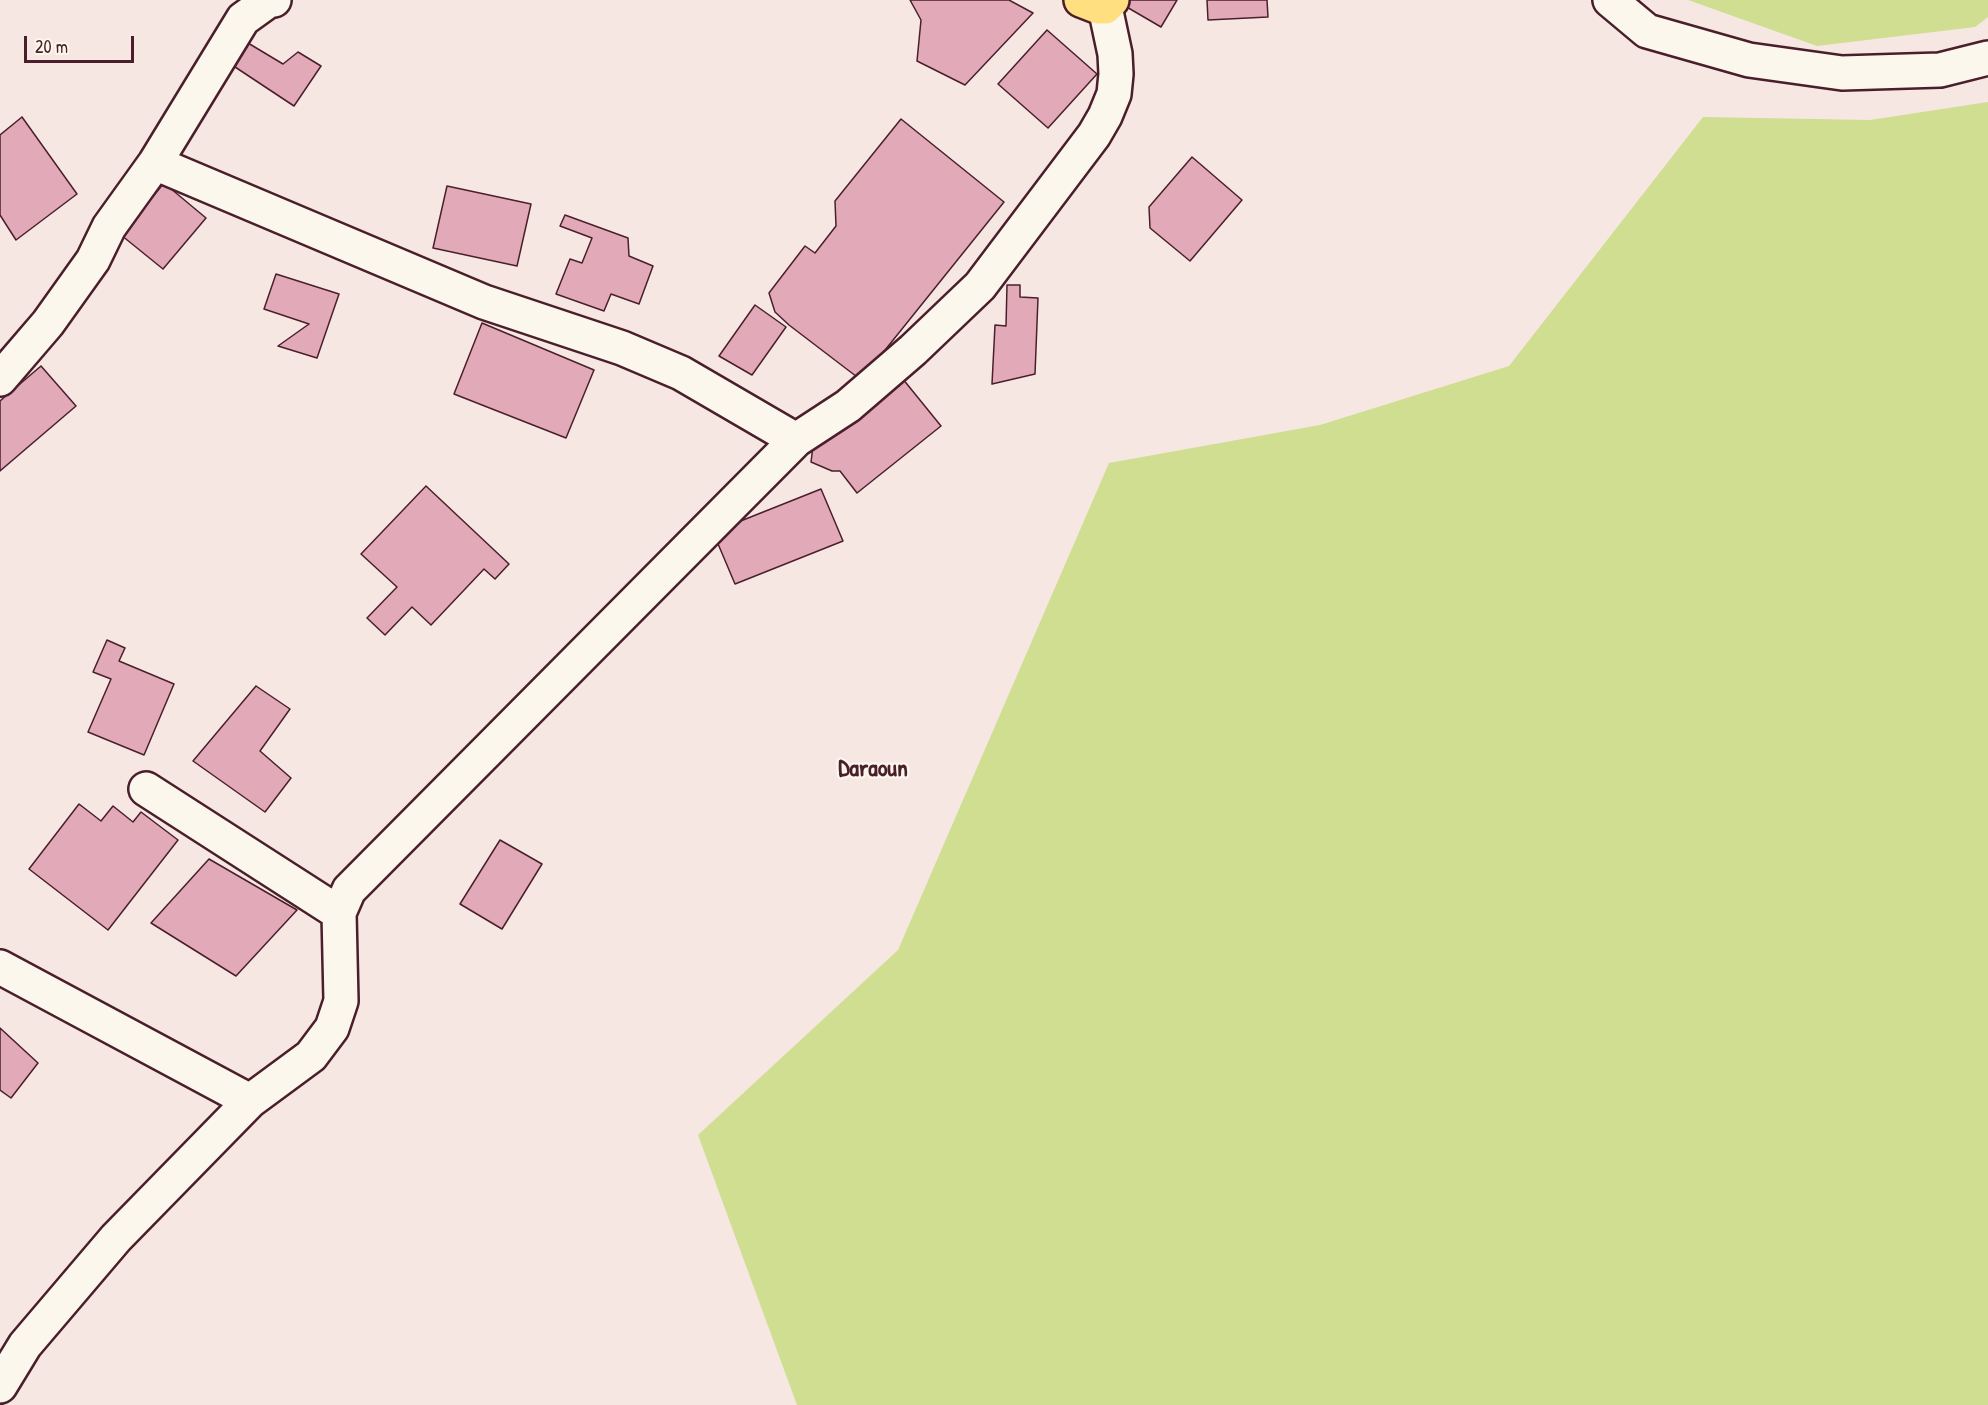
<!DOCTYPE html>
<style>
body{margin:0}
#map{position:relative;width:1988px;height:1405px;overflow:hidden;background:#f6e7e2;font-family:"Patrick Hand",sans-serif}
canvas{display:block}
.scale{position:absolute;left:24px;top:36px;width:110px;height:27px;box-sizing:border-box;border:3px solid #4a1f2b;border-top:0;padding-left:8px;font-size:18px;line-height:21px;white-space:nowrap;color:#4a1f2b;-webkit-text-stroke:4px #fbf7ec;paint-order:stroke}
</style>
<div id="map">
<canvas width="1988" height="1405"></canvas>
<div class="scale">20 m</div>
</div>
<script>
const c = document.querySelector('canvas').getContext('2d');
c.lineJoin = 'round';
function paint(path, color) { c.fillStyle = color; c.fill(path, 'evenodd'); }
const toPath = rows => new Path2D(rows.map(r => 'M' + r).join(''));
function strokePath(path, color, width, dash) { c.strokeStyle = color; c.lineWidth = width; c.lineCap = dash ? 'butt' : 'round'; c.setLineDash(dash || []); c.stroke(path); }
function drawText(font, color, halo, rows, align = 'center') {
  c.font = font + ' "Patrick Hand",sans-serif'; c.lineWidth = 4.5; c.setLineDash([]); c.textBaseline = 'middle'; c.strokeStyle = halo; c.fillStyle = color; for (const [text, x, y, turn = 0] of rows) {
    c.save(); c.translate(x, y); c.rotate((+turn || 0) * Math.PI / 180); c.textAlign = isNaN(turn) ? turn : align; if (halo) c.strokeText(text, 0, 0); c.fillText(text, 0, 0); c.restore();
  }
}
const green = toPath([
 [1688,0,1988,0,1988,17,1975,27,1817,46],
 [1988,102,1988,1405,797,1405,698,1135,898,950,1109,463,1320,425,1509,366,1703,117,1870,120]
]);
const building = toPath([
 [910,0,1009,0,1033,13,965,85,917,61,921,20,910,0],
 [1129,0,1177,0,1161,27,1125,6,1129,0],
 [1207,0,1267,0,1268,17,1208,20,1207,0],
 [1047,30,1097,74,1048,128,998,84,1047,30],
 [243,40,283,64,298,52,321,66,294,106,226,61,243,40],
 [22,117,77,194,16,240,0,215,0,135,22,117],
 [901,119,1004,202,861,380,789,325,775,312,769,293,805,246,815,253,836,226,835,201,901,119],
 [1192,157,1242,200,1190,261,1150,228,1149,207,1192,157],
 [164,183,206,218,163,269,121,235,164,183],
 [447,186,531,204,517,266,433,248,447,186],
 [565,215,628,238,629,256,653,266,639,304,611,294,604,311,556,294,570,259,582,263,592,238,560,226,565,215],
 [276,274,339,294,317,358,278,346,309,324,264,309,276,274],
 [1007,285,1020,285,1020,297,1038,298,1035,374,992,384,995,325,1006,326,1007,285],
 [755,305,786,327,752,375,719,356,755,305],
 [482,323,594,370,566,438,454,394,482,323],
 [41,366,76,406,0,471,0,401,41,366],
 [898,373,941,426,857,493,840,471,832,471,811,462,814,438,898,373],
 [426,486,509,564,495,579,484,569,431,625,412,607,385,635,367,618,397,587,361,554,426,486],
 [821,489,843,541,735,584,713,532,821,489],
 [107,640,125,648,119,661,174,684,144,755,88,732,111,679,93,672,107,640],
 [256,686,290,709,260,751,291,778,265,812,193,761,256,686],
 [79,804,101,821,113,806,133,822,141,812,178,840,108,930,29,869,79,804],
 [500,840,542,864,502,929,460,904,500,840],
 [209,859,297,910,236,976,151,923,209,859],
 [0,1028,38,1063,11,1098,0,1090,0,1028]
]);
const minor = toPath([
 [1610,0,1647,31,1749,60,1842,73,1940,70,1988,58],
 [155,163,484,302,622,348,681,373,796,440],
 [0,379,48,323,93,260,109,227,155,163,243,19,268,1,274,0],
 [146,789,339,913],
 [0,967,250,1101],
 [0,1386,25,1345,116,1238,250,1101,311,1056,332,1028,341,1001,339,913,349,890,796,440,848,406,913,350,980,286,1094,135,1105,116,1114,94,1116,74,1115,54,1105,7]
]);
const major = toPath([
 [1081,0,1099,7,1105,7,1112,0]
]);
const quarterNames = [
 ["Daraoun",873,770]
];
paint(green, '#cfde91');
paint(building, '#e2a9b9');
strokePath(building, '#4a1f2b', 1.5);
strokePath(minor, '#4a1f2b', 38);
strokePath(major, '#4a1f2b', 38);
strokePath(minor, '#fbf7ec', 33);
strokePath(major, '#ffdf80', 33);
drawText('bold 24px', '#4a1f2b', '#fbf7ec', quarterNames);
</script>
